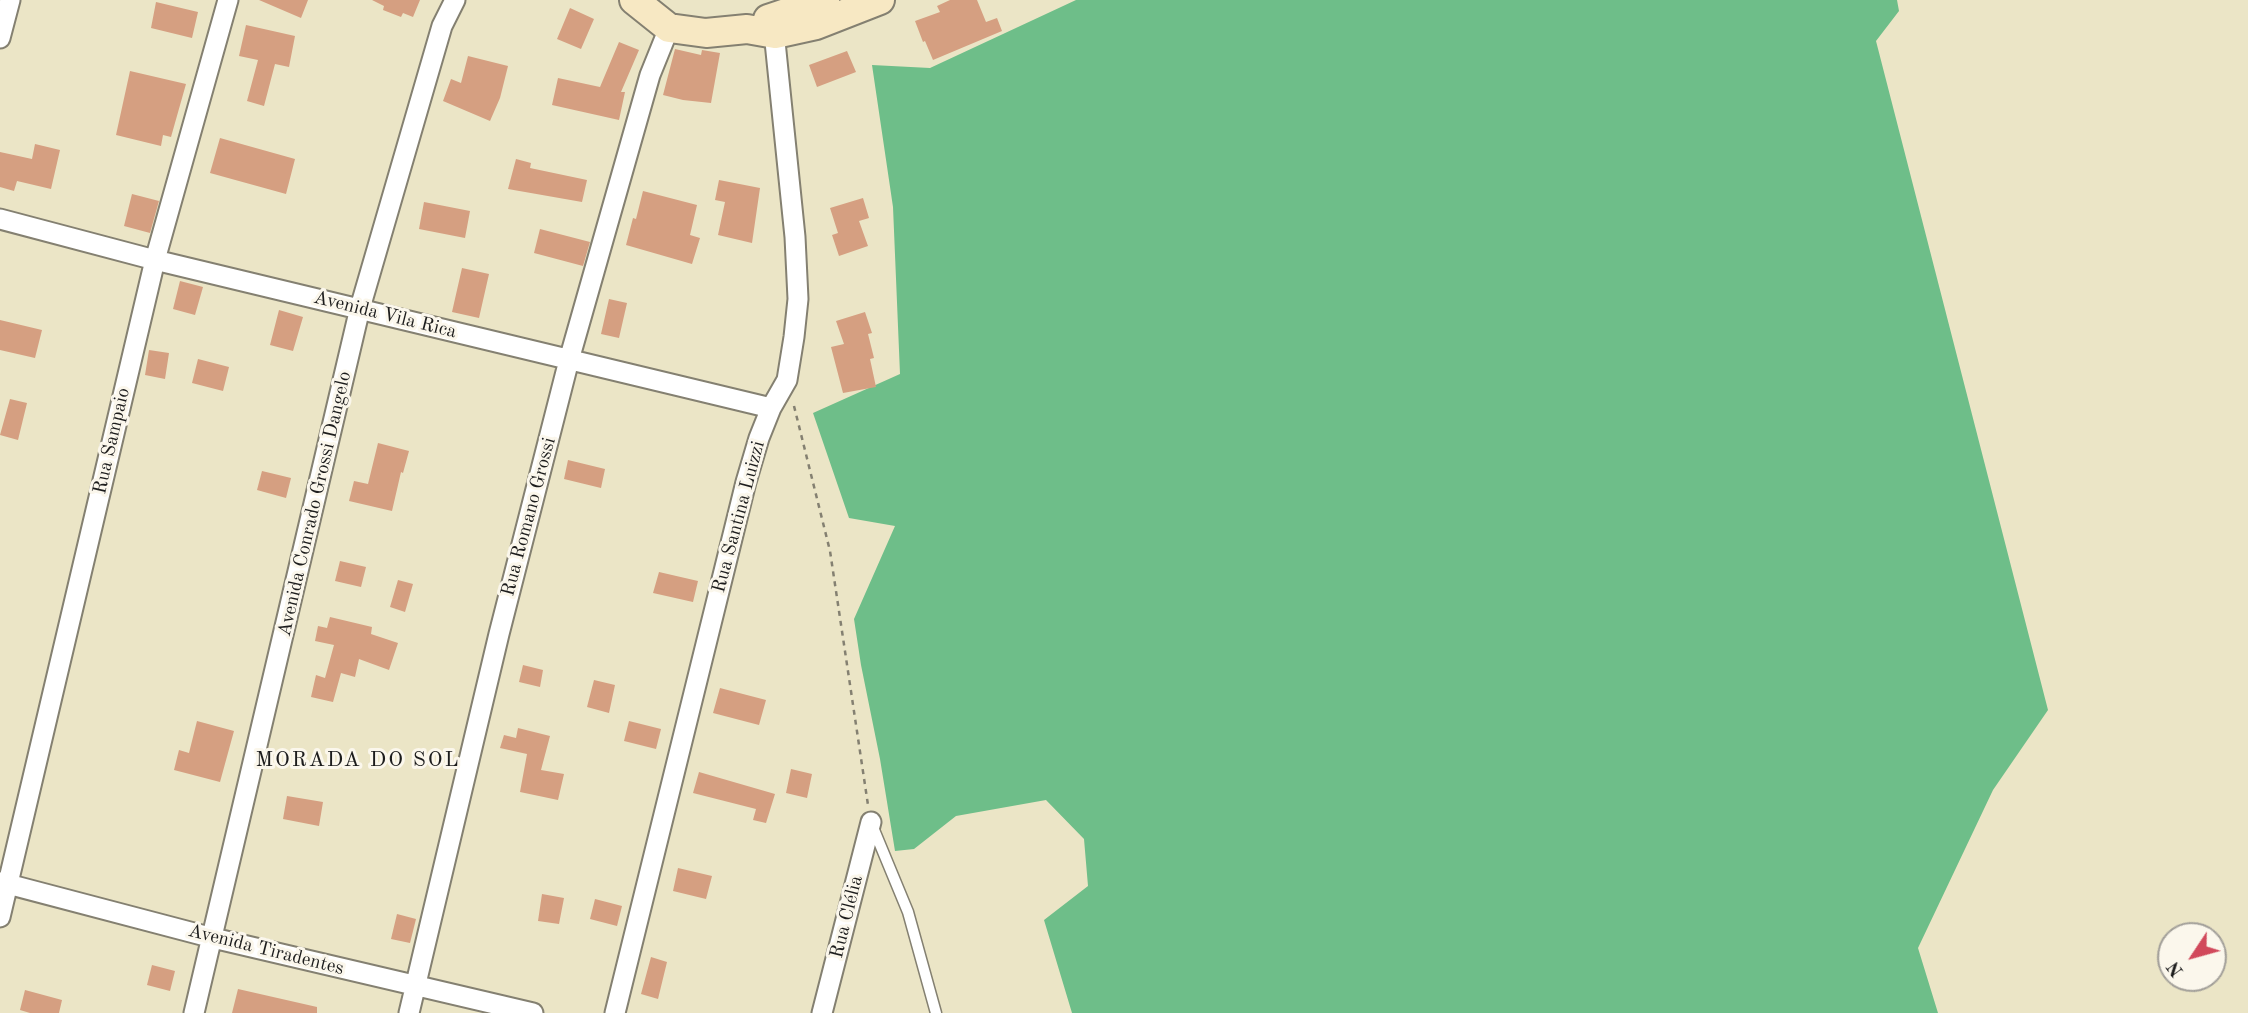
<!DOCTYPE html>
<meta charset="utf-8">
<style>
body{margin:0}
#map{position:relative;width:2248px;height:1013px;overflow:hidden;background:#ebe5c6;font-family:"Old Standard TT",serif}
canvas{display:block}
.north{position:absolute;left:2157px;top:922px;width:70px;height:70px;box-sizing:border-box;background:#fbf7ec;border:2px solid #a29f99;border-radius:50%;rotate:234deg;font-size:19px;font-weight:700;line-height:28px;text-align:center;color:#1c1c1c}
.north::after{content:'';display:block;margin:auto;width:24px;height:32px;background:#d1495b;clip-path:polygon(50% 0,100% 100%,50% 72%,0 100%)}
</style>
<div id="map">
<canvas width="2248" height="1013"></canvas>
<div class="north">N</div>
</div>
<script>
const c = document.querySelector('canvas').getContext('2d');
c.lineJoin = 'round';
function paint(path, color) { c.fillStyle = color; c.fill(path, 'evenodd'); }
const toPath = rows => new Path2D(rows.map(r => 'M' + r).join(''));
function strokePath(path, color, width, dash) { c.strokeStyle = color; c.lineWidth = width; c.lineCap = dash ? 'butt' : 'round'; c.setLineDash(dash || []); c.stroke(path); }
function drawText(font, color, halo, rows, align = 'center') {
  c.font = font + ' "Old Standard TT",serif'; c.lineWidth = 6; c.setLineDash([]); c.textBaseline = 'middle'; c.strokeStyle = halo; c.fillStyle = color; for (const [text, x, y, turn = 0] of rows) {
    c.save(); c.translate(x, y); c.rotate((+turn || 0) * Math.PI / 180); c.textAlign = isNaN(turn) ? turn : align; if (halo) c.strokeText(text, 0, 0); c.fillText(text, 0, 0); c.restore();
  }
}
const forest = toPath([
 [1076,0,1897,0,1899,11,1876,41,2048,710,1993,790,1918,948,1938,1013,1072,1013,1044,920,1088,886,1084,839,1046,800,956,816,914,849,895,851,880,759,861,665,854,619,895,526,849,518,813,413,900,374,893,207,872,65,930,68]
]);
const building = toPath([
 [259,0,308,0,301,18],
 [372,0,420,0,413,17,403,13,401,17,383,10,384,6],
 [950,0,977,0,986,22,997,18,1002,31,933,60,925,41,923,42,915,21,940,12,937,6],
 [156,2,198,12,192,38,151,28],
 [570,8,594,19,581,49,557,39],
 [246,25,295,36,289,67,275,64,264,106,247,101,258,60,239,56],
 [619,42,639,50,621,92,625,92,619,120,552,105,558,78,600,87],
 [675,49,701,55,702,50,720,53,711,103,683,100,663,95],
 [847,51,856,72,817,87,809,65],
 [468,56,508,66,500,98,490,121,443,101,451,79,461,83],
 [130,71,186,84,171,137,163,135,161,146,116,135],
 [220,138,295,159,286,194,210,173],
 [35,144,60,150,51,189,17,181,14,191,0,187,0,152,32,159],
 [516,159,531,163,530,168,587,180,582,202,508,189],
 [719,180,760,188,752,243,718,235,725,202,715,200],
 [643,191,697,205,690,235,700,238,692,264,626,245,633,218,636,219],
 [132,194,159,201,150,233,124,226],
 [863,198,869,218,859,221,868,246,839,256,832,235,838,233,830,208],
 [424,202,470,211,465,238,419,229],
 [540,229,590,242,583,266,534,253],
 [462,268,489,274,479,318,452,312],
 [180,281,203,287,195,315,173,309],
 [609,299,627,303,619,338,601,334],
 [279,310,303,317,293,351,270,345],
 [865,312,872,333,868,334,874,358,870,359,876,387,843,393,831,347,844,344,836,321],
 [0,320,42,330,35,358,0,350],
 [149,350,169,353,165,379,145,375],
 [198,359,229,367,223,391,192,383],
 [10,399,27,403,18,440,0,435],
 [378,443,409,451,403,473,401,472,392,511,349,501,354,481,368,484],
 [568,460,605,469,601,488,564,479],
 [262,471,291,478,286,498,257,490],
 [340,561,366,567,361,587,335,581],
 [659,572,698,581,693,602,653,593],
 [398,580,413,584,405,612,390,607],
 [330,617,372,627,371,634,398,643,389,670,359,659,355,677,341,673,333,702,311,697,316,675,325,678,334,645,315,641,318,626,327,628],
 [523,665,543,670,540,687,519,682],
 [594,680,615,685,609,713,587,707],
 [720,688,766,700,759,725,713,713],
 [197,721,234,731,220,782,174,770,179,750,189,753],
 [629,721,661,729,656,749,624,741],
 [518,728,550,736,541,770,564,774,558,800,520,792,527,754,500,748,504,735,516,738],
 [791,769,812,774,807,798,786,793],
 [699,772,775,794,766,823,753,820,756,809,693,793],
 [287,796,323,802,319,826,283,819],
 [678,868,712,876,706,899,673,891],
 [542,894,564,898,559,924,538,921],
 [595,899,622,906,617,926,590,919],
 [397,914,416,919,410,943,391,939],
 [651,957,667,962,658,999,641,994],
 [152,965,175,971,170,991,147,985],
 [238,989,317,1007,317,1013,232,1013],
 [25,990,62,1000,59,1013,30,1013,20,1010]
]);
const path = toPath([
 [794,406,830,551,868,805]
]);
const lane = toPath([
 [872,825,908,912,936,1013]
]);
const street = toPath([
 [0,38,10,0],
 [0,219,155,260,771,408],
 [0,882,213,938,533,1013],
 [0,917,155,260,228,0],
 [194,1013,360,308,442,26,455,0],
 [409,1013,499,634,569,360,650,75,669,28],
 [615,1013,746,482,759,438,771,408,787,380,794,337,798,299,795,237,773,22],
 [822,1013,871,822]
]);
const secondary = toPath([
 [634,0,669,28,706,33,747,29,775,34,816,25,880,0],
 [768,19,825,0]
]);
const streetNames = [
 ["Avenida Vila Rica",385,315,14],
 ["Rua Sampaio",112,441,-77],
 ["Avenida Conrado Grossi Dangelo",315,504,-77],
 ["Rua Romano Grossi",529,517,-75],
 ["Rua Santina Luizzi",739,517,-75],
 ["Rua Clélia",847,917,-76],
 ["Avenida Tiradentes",266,950,14]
];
const neighbourhoodNames = [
 ["MORADA DO SOL",358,760]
];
paint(forest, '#6ebe89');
paint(building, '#d59f81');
strokePath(lane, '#848071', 13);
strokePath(street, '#848071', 23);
strokePath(secondary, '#848071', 32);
strokePath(path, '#848071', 2.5, [5, 5]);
strokePath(lane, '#fff', 10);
strokePath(street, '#fff', 19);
strokePath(secondary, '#f7e8c3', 28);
drawText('19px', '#1c1c1c', '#fbf7ec', streetNames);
c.letterSpacing = '2px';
drawText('21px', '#1c1c1c', '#fbf7ec', neighbourhoodNames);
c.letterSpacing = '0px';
</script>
